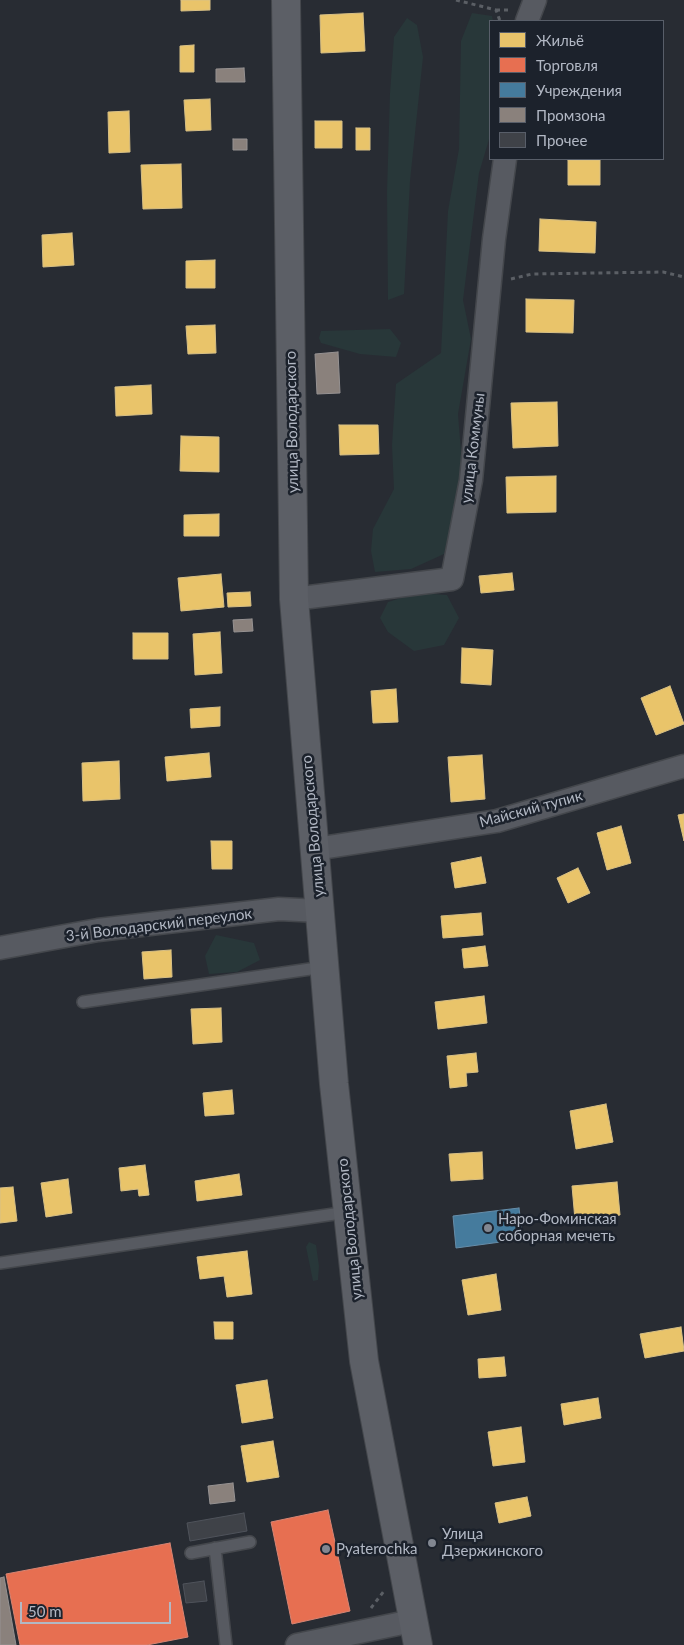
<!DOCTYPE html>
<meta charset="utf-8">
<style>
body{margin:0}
#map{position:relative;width:684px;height:1645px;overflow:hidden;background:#282c33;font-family:Lato,sans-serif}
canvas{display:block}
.legend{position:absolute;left:489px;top:20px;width:175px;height:140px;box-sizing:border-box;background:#1c222c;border:1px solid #585e69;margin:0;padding:6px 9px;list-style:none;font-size:15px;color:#b2b8c4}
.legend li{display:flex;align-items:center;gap:10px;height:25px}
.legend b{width:25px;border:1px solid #585e69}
.scale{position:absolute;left:20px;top:1602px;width:151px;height:22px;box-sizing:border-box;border:2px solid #b2b8c4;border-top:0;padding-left:6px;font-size:15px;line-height:18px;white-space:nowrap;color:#b2b8c4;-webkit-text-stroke:4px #1c222c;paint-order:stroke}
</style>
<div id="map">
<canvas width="684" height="1645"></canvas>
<ul class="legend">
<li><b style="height:14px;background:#e9c46a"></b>Жильё</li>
<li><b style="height:14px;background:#e76f51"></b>Торговля</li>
<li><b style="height:14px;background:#457b9d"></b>Учреждения</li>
<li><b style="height:14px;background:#8a817c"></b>Промзона</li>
<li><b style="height:14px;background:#3f4248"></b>Прочее</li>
</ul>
<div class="scale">50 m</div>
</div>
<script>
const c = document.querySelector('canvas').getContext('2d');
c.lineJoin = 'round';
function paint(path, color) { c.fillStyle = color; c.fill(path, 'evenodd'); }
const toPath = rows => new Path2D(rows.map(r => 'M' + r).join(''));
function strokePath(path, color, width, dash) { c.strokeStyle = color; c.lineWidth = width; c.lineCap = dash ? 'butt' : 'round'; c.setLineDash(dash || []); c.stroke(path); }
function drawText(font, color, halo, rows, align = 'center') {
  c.font = font + ' Lato,sans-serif'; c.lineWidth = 5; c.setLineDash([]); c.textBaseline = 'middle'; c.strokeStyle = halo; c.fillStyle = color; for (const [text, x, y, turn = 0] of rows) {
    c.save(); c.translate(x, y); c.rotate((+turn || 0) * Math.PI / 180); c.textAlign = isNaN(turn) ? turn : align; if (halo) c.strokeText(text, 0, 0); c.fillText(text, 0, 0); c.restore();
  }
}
const green = toPath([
 [472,13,492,16,493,21,490,21,490,136,479,173,463,300,471,339,458,414,463,477,444,554,411,569,375,572,371,551,373,529,394,489,392,445,396,384,441,353,448,211,459,149,461,41],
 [407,18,417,25,423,57,410,181,404,294,388,300,387,192,390,93,394,37],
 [390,329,401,343,396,357,360,354,321,343,319,338,321,331],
 [417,593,447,595,459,618,444,645,414,651,388,632,380,618,388,602],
 [216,935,254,943,260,960,237,972,209,974,205,956],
 [309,1242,316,1245,319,1266,318,1280,313,1281,306,1247]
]);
const homes = toPath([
 [181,0,210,0,210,10,181,11,181,0],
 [363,13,365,51,321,53,320,15,363,13],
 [194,45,194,72,180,72,180,46,194,45],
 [210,99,211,130,186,131,184,100,210,99],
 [129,111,130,152,109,153,108,112,129,111],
 [315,121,342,121,342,148,315,148,315,121],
 [356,128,370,128,370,150,356,150,356,128],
 [568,160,600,160,600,185,568,185,568,160],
 [181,164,182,208,143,209,141,165,181,164],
 [540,219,596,222,595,253,539,251,540,219],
 [72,233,74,265,43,267,42,235,72,233],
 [215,260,215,288,186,288,186,261,215,260],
 [526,299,574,300,573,333,526,332,526,299],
 [215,325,216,353,188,354,186,326,215,325],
 [151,385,152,414,116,416,115,387,151,385],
 [557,402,558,446,513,448,511,403,557,402],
 [339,425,378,425,379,454,340,455,339,425],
 [181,436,219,437,219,472,180,471,181,436],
 [556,476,556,512,507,513,506,477,556,476],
 [219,514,219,536,184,536,184,515,219,514],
 [512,573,514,590,481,593,479,576,512,573],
 [221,574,224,607,181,611,178,578,221,574],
 [250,592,251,606,228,607,227,593,250,592],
 [220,632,222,673,195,675,193,634,220,632],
 [133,633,168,633,168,659,133,659,133,633],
 [462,648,493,650,491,685,461,683,462,648],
 [670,686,684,724,656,735,641,698,670,686],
 [396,689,398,722,373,723,371,691,396,689],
 [220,707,220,726,191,728,190,709,220,707],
 [209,753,211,777,167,781,165,757,209,753],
 [482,755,485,799,451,802,448,757,482,755],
 [119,761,120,799,83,801,82,763,119,761],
 [684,814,684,841,678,815,684,814],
 [621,826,631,863,607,870,597,833,621,826],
 [211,841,232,841,232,869,212,869,211,841],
 [481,857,486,883,455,888,451,863,481,857],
 [578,868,590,893,568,903,557,878,578,868],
 [481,913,483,935,443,938,441,916,481,913],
 [485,946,488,966,464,968,462,949,485,946],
 [171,950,172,977,144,979,142,952,171,950],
 [484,996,487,1023,438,1029,435,1002,484,996],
 [221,1008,222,1042,193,1044,191,1009,221,1008],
 [476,1053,478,1072,466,1073,467,1086,450,1088,447,1056,476,1053],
 [232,1090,234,1114,205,1116,203,1093,232,1090],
 [606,1104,613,1142,576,1149,570,1111,606,1104],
 [482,1152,483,1179,451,1181,449,1154,482,1152],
 [145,1165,149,1195,139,1196,138,1189,121,1191,119,1168,145,1165],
 [239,1174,242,1195,197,1201,195,1181,239,1174],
 [68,1179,72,1213,46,1217,41,1183,68,1179],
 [617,1182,620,1215,575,1220,572,1186,617,1182],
 [13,1187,17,1221,0,1223,0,1188,13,1187],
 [247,1251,252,1294,227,1297,224,1276,200,1279,197,1257,247,1251],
 [496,1274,501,1310,468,1315,462,1280,496,1274],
 [214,1322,233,1322,233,1339,215,1339,214,1322],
 [681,1327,684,1351,645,1358,640,1334,681,1327],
 [504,1357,506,1376,479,1378,478,1359,504,1357],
 [267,1380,273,1418,242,1423,236,1385,267,1380],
 [598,1398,601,1418,564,1425,561,1404,598,1398],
 [521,1427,525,1462,493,1466,488,1432,521,1427],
 [273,1441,279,1477,247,1482,241,1446,273,1441],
 [527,1497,531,1516,499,1523,495,1503,527,1497]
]);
const shops = toPath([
 [328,1510,350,1611,292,1624,271,1522,328,1510],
 [170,1543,188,1637,147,1645,20,1645,6,1574,170,1543]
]);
const public = toPath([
 [519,1208,523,1239,456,1248,453,1216,519,1208]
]);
const industry = toPath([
 [244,68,245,82,216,82,216,69,244,68],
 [233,139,247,139,247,150,233,150,233,139],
 [338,352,340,393,317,394,315,354,338,352],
 [252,619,253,631,234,632,233,620,252,619],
 [233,1483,235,1501,210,1504,208,1486,233,1483],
 [4,1577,16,1645,0,1645,0,1578,4,1577]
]);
const building = toPath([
 [244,1513,247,1531,190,1541,187,1523,244,1513],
 [204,1581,207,1601,186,1603,183,1584,204,1581]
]);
const path = toPath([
 [456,0,496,10,500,21],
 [496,10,509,10],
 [511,279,532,274,663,272,684,277],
 [371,1608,384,1591]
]);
const service = toPath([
 [83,1002,324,967],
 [0,1263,348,1212],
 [215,1548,226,1645],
 [191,1553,250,1542]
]);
const minor = toPath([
 [527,21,535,0],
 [294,599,452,579,471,480,494,239,505,159],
 [315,849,497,821,684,766],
 [0,948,98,930,279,909,320,911],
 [297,1645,412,1621]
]);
const secondary = toPath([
 [286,0,294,599,334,1084,364,1361,418,1645]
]);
const markers = [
 [488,1228,5,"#828791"],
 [432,1543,5,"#828791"],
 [326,1549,5,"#828791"]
];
const streetNames = [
 ["улица Володарского",292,422,-91],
 ["улица Коммуны",473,448,-83],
 ["Майский тупик",531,809,-15],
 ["улица Володарского",313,826,-95],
 ["3-й Володарский переулок",159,925,-7],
 ["улица Володарского",350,1229,-96]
];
const poiNames = [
 ["Наро-Фоминская",498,1219],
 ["соборная мечеть",498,1236],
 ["Улица",442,1534],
 ["Дзержинского",442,1551],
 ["Pyaterochka",336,1549]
];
paint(green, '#283739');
paint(homes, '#e9c46a');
strokePath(homes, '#d8c085', 1);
paint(shops, '#e76f51');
strokePath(shops, '#d78574', 1);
paint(public, '#457b9d');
strokePath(public, '#668da9', 1);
paint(industry, '#8a817c');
strokePath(industry, '#969292', 1);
paint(building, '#3f4248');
strokePath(building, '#4f535b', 1);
strokePath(service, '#44474c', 14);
strokePath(minor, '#44474c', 25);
strokePath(secondary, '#44474c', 30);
strokePath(path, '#5b5f65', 3, [4, 4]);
strokePath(service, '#575a61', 11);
strokePath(minor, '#575a61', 22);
strokePath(secondary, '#5c5f66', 28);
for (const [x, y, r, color] of markers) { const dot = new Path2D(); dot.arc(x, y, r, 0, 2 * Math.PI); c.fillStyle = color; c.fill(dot); strokePath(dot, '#1c222c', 2); }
drawText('15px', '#b2b8c4', '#1c222c', streetNames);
drawText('15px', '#b2b8c4', '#1c222c', poiNames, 'left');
</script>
